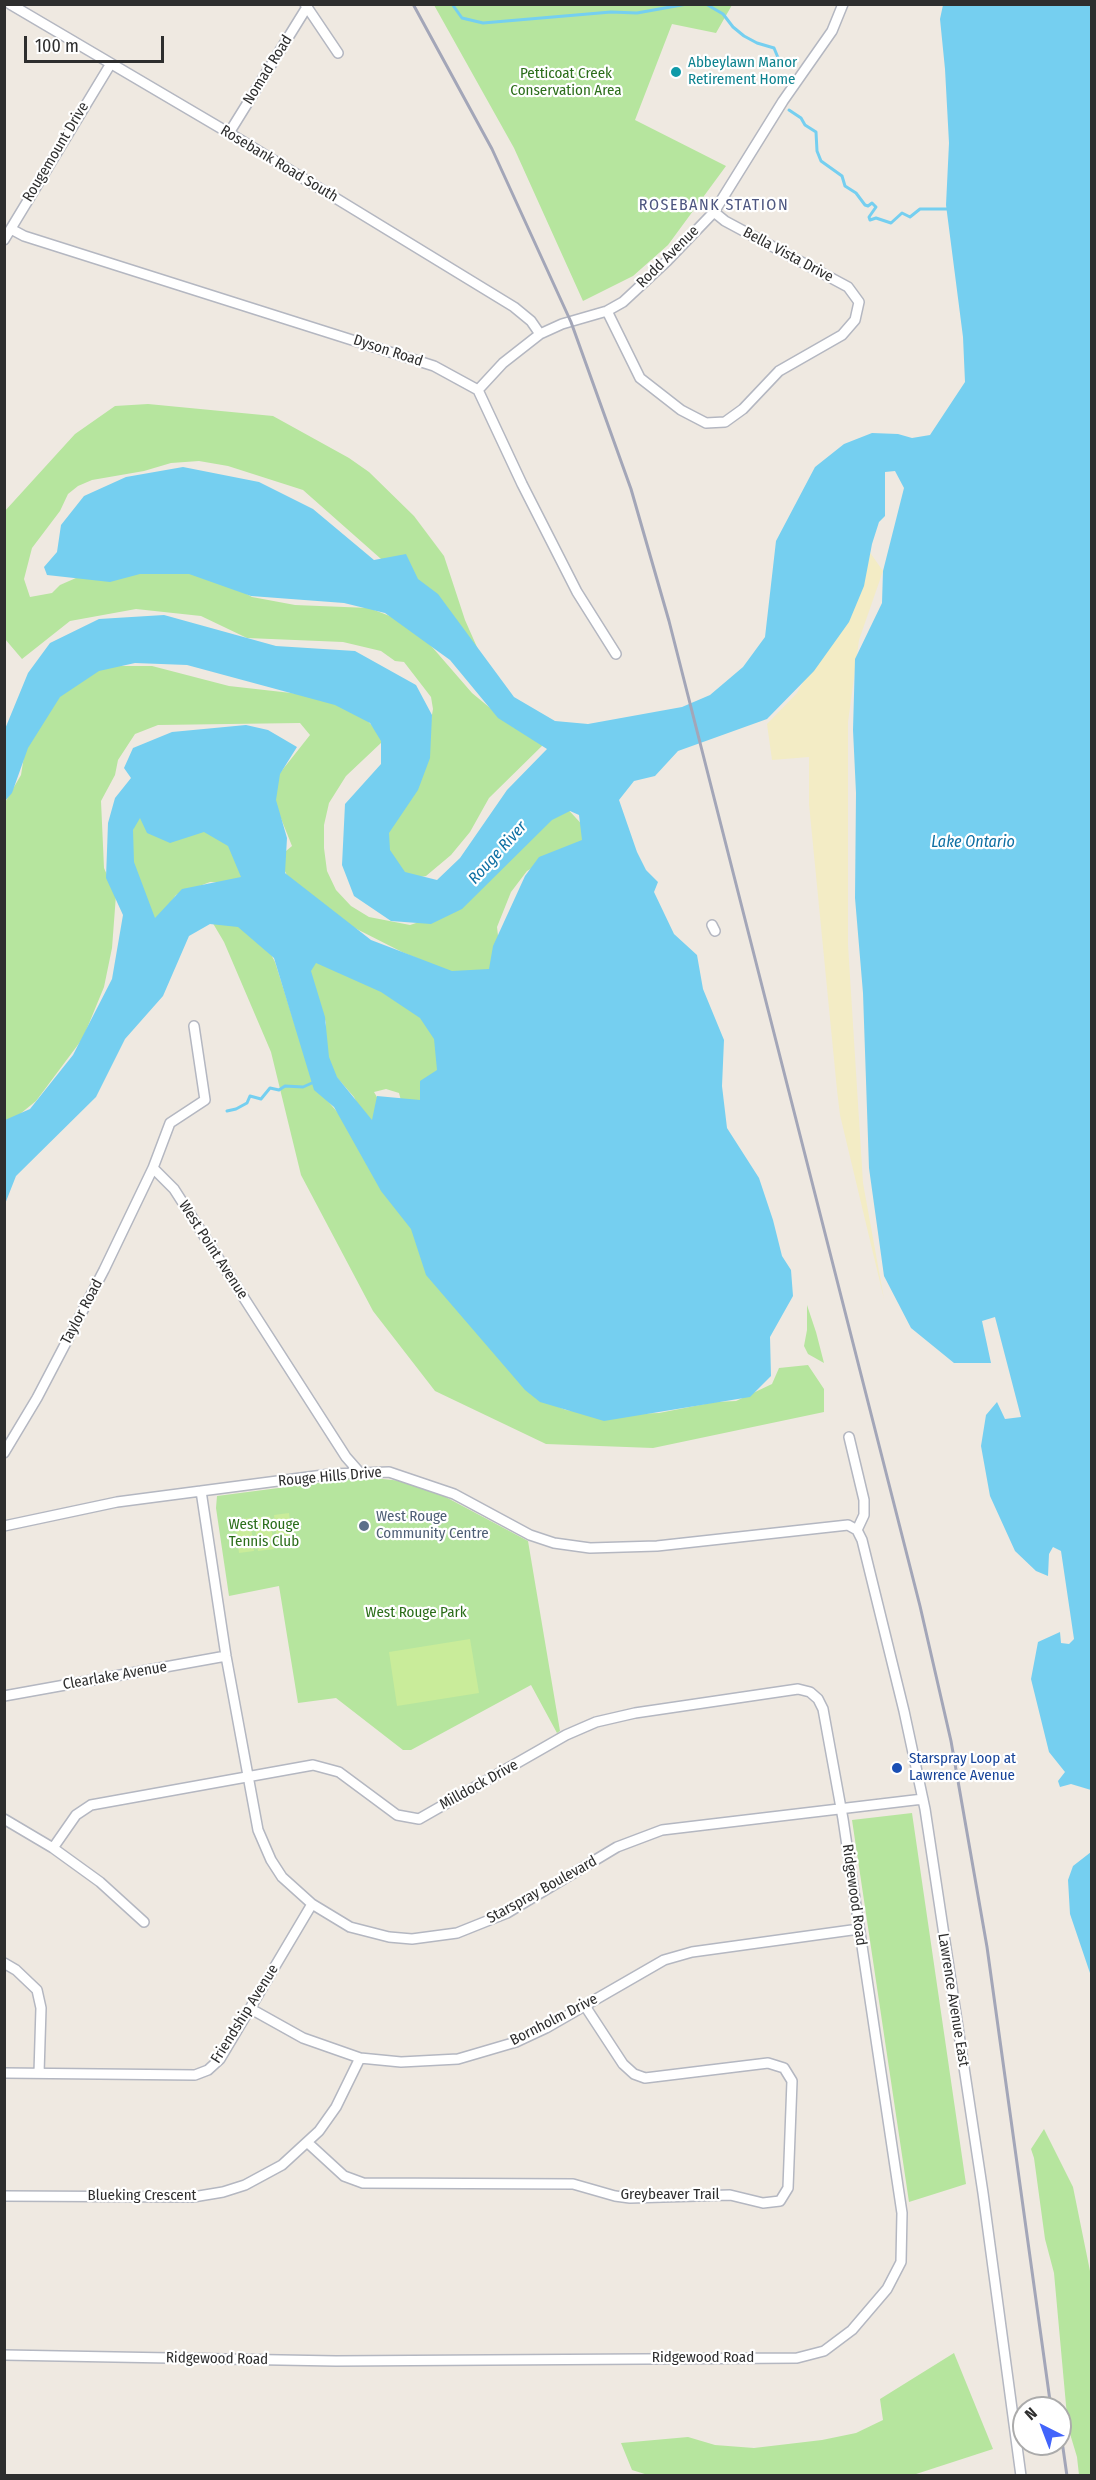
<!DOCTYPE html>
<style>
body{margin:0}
#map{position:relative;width:1096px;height:2480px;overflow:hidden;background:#efe9e1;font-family:"Fira Sans Condensed",sans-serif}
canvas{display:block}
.frame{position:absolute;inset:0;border:6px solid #2e2e2e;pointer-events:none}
.north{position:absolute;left:1012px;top:2396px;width:60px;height:60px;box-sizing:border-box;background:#fff;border:2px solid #ababab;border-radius:50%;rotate:318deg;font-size:16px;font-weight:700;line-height:24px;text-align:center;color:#2e2e2e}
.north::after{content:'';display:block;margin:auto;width:21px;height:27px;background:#4264fb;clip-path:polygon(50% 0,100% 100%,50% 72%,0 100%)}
.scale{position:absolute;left:24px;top:36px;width:140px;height:27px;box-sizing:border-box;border:3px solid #2e2e2e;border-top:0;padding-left:8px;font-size:18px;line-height:21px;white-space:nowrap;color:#2e2e2e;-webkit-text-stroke:4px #fff;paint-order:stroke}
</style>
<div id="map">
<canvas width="1096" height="2480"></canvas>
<div class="frame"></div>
<div class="north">N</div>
<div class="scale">100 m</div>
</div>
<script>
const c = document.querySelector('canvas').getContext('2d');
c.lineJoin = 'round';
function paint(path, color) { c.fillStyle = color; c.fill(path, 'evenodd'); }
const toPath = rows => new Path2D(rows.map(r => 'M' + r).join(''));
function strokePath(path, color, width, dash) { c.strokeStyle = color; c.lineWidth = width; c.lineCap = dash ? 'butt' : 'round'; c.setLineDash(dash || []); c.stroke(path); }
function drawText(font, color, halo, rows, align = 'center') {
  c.font = font + ' "Fira Sans Condensed",sans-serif'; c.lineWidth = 4.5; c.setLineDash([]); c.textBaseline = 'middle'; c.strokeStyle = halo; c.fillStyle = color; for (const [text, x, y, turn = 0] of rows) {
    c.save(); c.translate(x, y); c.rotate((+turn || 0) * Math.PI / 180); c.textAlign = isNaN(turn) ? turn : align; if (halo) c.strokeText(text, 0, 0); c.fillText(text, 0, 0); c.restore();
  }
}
const green = toPath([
 [434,5,732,5,716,33,672,24,635,120,726,166,668,245,633,276,583,301,514,148],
 [148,404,273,416,349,458,369,472,414,516,444,556,465,620,488,672,398,574,303,490,228,466,199,461,171,463,144,471,92,480,78,486,68,494,60,511,32,548,24,579,30,597,52,593,60,585,85,574,206,571,252,597,295,605,369,608,413,625,472,693,513,727,546,742,489,798,470,832,451,855,426,876,414,878,400,871,382,845,425,755,433,709,431,697,404,662,395,661,381,651,343,642,247,638,201,616,136,609,70,621,22,659,5,639,4,512,75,434,115,406],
 [100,666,152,666,229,686,300,694,342,704,362,715,380,734,382,742,346,776,329,803,324,825,324,848,327,871,336,890,351,906,369,917,410,925,431,918,563,804,588,831,593,843,563,850,527,871,511,892,497,927,502,970,464,978,402,952,335,918,289,879,280,862,280,856,292,846,274,801,276,778,310,735,300,723,158,725,135,734,118,760,115,775,101,801,104,868,116,895,112,948,104,987,83,1038,36,1101,20,1114,5,1121,4,804,21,775,30,718],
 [216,787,243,877,237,883,210,882,176,895,157,922,150,945,129,846,140,801],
 [240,918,261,935,275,962,314,1085,345,1121,542,1400,566,1410,604,1415,659,1413,715,1402,736,1401,772,1384,779,1368,808,1365,824,1389,824,1412,653,1448,546,1444,435,1391,373,1311,301,1175,271,1052,224,942,211,920],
 [305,954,410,998,486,1081,403,1108,399,1093,386,1089,374,1092,437,1200,368,1128,354,1097,326,1065,322,1051,326,1023],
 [807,1305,816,1332,824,1363,808,1354,804,1346,807,1330],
 [363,1477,402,1481,440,1494,528,1541,560,1731,557,1733,531,1685,411,1750,403,1750,336,1698,298,1703,279,1586,229,1596,216,1508,217,1496],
 [912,1813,966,2184,909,2202,852,1820],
 [1044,2129,1073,2187,1091,2276,1091,2475,1079,2475,1077,2457,1068,2427,1054,2273,1045,2239,1034,2158,1031,2149],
 [954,2353,993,2449,913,2475,648,2475,632,2470,621,2443,688,2437,715,2445,754,2448,822,2440,856,2433,883,2420,880,2399]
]);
const sand = toPath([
 [864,544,883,571,859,640,848,722,848,945,863,1183,884,1299,840,1115,837,1090,809,804,809,757,772,760,767,724,797,693,828,636]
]);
const pitch = toPath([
 [289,1513,293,1547,278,1548,274,1515],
 [270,1516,274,1549,258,1551,254,1518],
 [250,1518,254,1551,239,1553,235,1520],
 [470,1639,479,1693,397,1706,389,1652]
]);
const water = toPath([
 [943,5,1091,5,1091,1790,1071,1784,1060,1787,1058,1781,1065,1772,1049,1752,1031,1679,1038,1642,1060,1632,1061,1643,1069,1644,1074,1639,1061,1551,1053,1547,1049,1554,1048,1576,1036,1571,1015,1551,990,1496,981,1446,986,1415,997,1402,1005,1419,1021,1417,995,1317,982,1321,991,1363,954,1363,911,1328,884,1276,869,1168,863,993,855,898,856,793,853,730,855,659,882,603,883,571,904,488,895,471,885,472,885,516,879,522,872,544,864,586,849,622,814,671,767,719,678,751,655,776,634,781,619,800,637,852,646,870,658,882,654,892,674,934,697,955,703,989,724,1040,722,1086,727,1128,759,1178,773,1220,782,1256,791,1270,793,1296,770,1337,771,1376,750,1397,604,1421,540,1402,525,1390,426,1275,411,1229,381,1191,334,1107,314,1090,274,958,238,927,210,924,189,936,163,996,125,1039,96,1097,16,1176,5,1204,5,1120,30,1109,73,1055,112,979,123,915,106,878,108,823,115,798,131,778,124,768,133,748,172,732,246,725,268,730,297,747,280,774,276,800,287,838,285,873,371,940,452,971,489,969,493,946,525,876,539,857,582,840,579,815,570,811,552,820,462,909,431,924,391,921,354,896,342,865,345,804,381,764,381,741,370,723,335,705,187,665,135,663,99,671,60,697,28,748,12,793,5,801,5,729,28,673,50,643,99,619,164,615,276,646,355,651,416,685,432,715,430,758,418,790,389,833,390,850,405,872,437,880,460,858,507,790,547,749,498,718,450,660,385,613,344,603,251,596,189,574,140,574,110,582,47,575,44,567,57,552,61,525,84,496,126,477,183,467,259,482,313,509,374,560,406,554,418,579,438,594,514,697,555,721,588,724,682,707,710,695,743,667,765,637,776,541,815,467,844,444,872,433,898,434,912,438,930,435,965,382,963,337,946,205,949,143,945,69,940,19],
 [140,818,147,833,170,843,204,832,228,846,241,877,182,889,155,918,134,862,133,830],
 [316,963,381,992,420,1018,434,1039,437,1070,420,1081,420,1100,377,1096,372,1120,337,1077,329,1057,325,1017,311,971],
 [1091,1852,1091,1976,1070,1914,1068,1880,1073,1866]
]);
const stream = toPath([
 [452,4,462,18,483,23,611,12,637,13,687,4],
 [706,4,723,14,733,27,744,36,757,43,774,48,779,60,784,65],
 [789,110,801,118,805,125,816,132,817,151,821,161,842,176,845,186,856,193,865,205,868,206,872,203,876,207,869,217,870,220,876,218,891,223,902,213,910,217,920,209,949,209],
 [227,1111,236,1109,247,1103,250,1096,261,1099,270,1088,279,1090,285,1086,303,1087,312,1083]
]);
const minor = toPath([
 [10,4,229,133,514,307,531,321,540,334],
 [305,4,338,53],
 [229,133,307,7],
 [11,229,24,236,434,366,478,390,522,484,577,592,616,654],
 [4,240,110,65],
 [607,311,640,378,681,410,706,423,725,422,743,409,779,371,842,335,855,320,859,302,848,287,725,221,714,212],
 [478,390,503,363,540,334,562,324,607,311,623,302,667,261,714,212,783,101,832,31,843,4],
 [712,925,715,931],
 [194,1026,205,1100,170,1123,153,1168,174,1189,346,1457,361,1474],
 [849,1437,864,1500,864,1515,857,1530],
 [4,1453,37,1398,104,1270,153,1168],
 [201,1491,226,1656,258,1830,271,1860,282,1877,312,1904,350,1927,389,1937,412,1939,457,1933,507,1913,617,1847,662,1830,923,1799],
 [4,1526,117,1502,331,1474,389,1472,454,1494,530,1535,554,1543,590,1548,657,1546,848,1525,857,1530],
 [857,1530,862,1540,904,1711,925,1809,983,2193,1021,2476],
 [4,1696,226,1656],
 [4,1819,53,1848,100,1882,144,1922],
 [4,1963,16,1970,37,1990,41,2008,39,2073],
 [251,2009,303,2038,360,2058,401,2062,458,2059,516,2042,546,2028,664,1960,692,1952,859,1929],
 [4,2073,195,2075,208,2070,220,2059,312,1904],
 [308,2143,344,2176,363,2183,573,2184,615,2196,630,2198,730,2195,763,2203,780,2201,788,2188,792,2081,784,2068,768,2063,645,2078,634,2074,623,2064,585,2006],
 [4,2196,193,2197,223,2192,245,2185,282,2165,319,2131,336,2107,360,2058],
 [4,2355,336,2361,797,2358,824,2351,852,2330,887,2289,901,2262,902,2213,843,1819,823,1709,818,1699,810,1692,798,1689,635,1713,596,1722,566,1735,419,1819,397,1815,339,1772,313,1765,91,1805,76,1815,53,1848]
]);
const rail = toPath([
 [413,4,492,149,571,322,631,489,669,621,920,1606,951,1741,987,1947,1051,2408],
 [1060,2427,1067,2476]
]);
const markers = [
 [676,72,6,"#0f9aa8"],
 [364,1526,6,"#5c6f8a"],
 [897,1768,6,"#1a4fb4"]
];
const cultureNames = [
 ["Abbeylawn Manor",688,63],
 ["Retirement Home",688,80]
];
const streetNames = [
 ["Nomad Road",268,70,-58],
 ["Rougemount Drive",56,152,-59],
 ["Rosebank Road South",279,164,31],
 ["Bella Vista Drive",788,255,28],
 ["Rodd Avenue",668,257,-45],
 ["Dyson Road",388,351,18],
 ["West Point Avenue",213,1250,57],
 ["Taylor Road",82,1312,-62],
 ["Rouge Hills Drive",330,1477,-5],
 ["Clearlake Avenue",115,1676,-10],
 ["Milldock Drive",479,1785,-29],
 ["Starspray Boulevard",542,1890,-29],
 ["Ridgewood Road",854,1895,82],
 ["Lawrence Avenue East",953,2000,81],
 ["Friendship Avenue",245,2014,-58],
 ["Bornholm Drive",554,2020,-27],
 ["Greybeaver Trail",670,2195],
 ["Blueking Crescent",142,2196],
 ["Ridgewood Road",703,2358],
 ["Ridgewood Road",217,2359,1]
];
const parkNames = [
 ["Petticoat Creek",566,74],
 ["Conservation Area",566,91],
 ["West Rouge",264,1525],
 ["Tennis Club",264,1542],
 ["West Rouge Park",416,1613]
];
const serviceNames = [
 ["West Rouge",376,1517],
 ["Community Centre",376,1534]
];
const transitNames = [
 ["Starspray Loop at",909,1759],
 ["Lawrence Avenue",909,1776]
];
const neighbourhoodNames = [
 ["ROSEBANK STATION",714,206]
];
const waterNames = [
 ["Lake Ontario",973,843],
 ["Rouge River",498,853,-48]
];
paint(green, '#b6e59e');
paint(sand, '#f3ecc5');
paint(pitch, '#c9ec9a');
paint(water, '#75cff0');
strokePath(stream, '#75cff0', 3);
strokePath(minor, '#b4b7c1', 12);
strokePath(minor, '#fff', 9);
strokePath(rail, '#a3a6b8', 3);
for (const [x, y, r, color] of markers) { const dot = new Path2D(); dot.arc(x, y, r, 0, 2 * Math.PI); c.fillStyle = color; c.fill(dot); strokePath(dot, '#fff', 2); }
drawText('15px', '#0d838f', '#fff', cultureNames, 'left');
drawText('15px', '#2e2e2e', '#fff', streetNames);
drawText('15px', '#2c6e1b', '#fff', parkNames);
drawText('15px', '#4e5e75', '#fff', serviceNames, 'left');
drawText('15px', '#164399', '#fff', transitNames, 'left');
c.letterSpacing = '1.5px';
drawText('16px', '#4d5680', '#fff', neighbourhoodNames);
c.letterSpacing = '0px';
drawText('italic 16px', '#0d6fa3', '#fff', waterNames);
</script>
